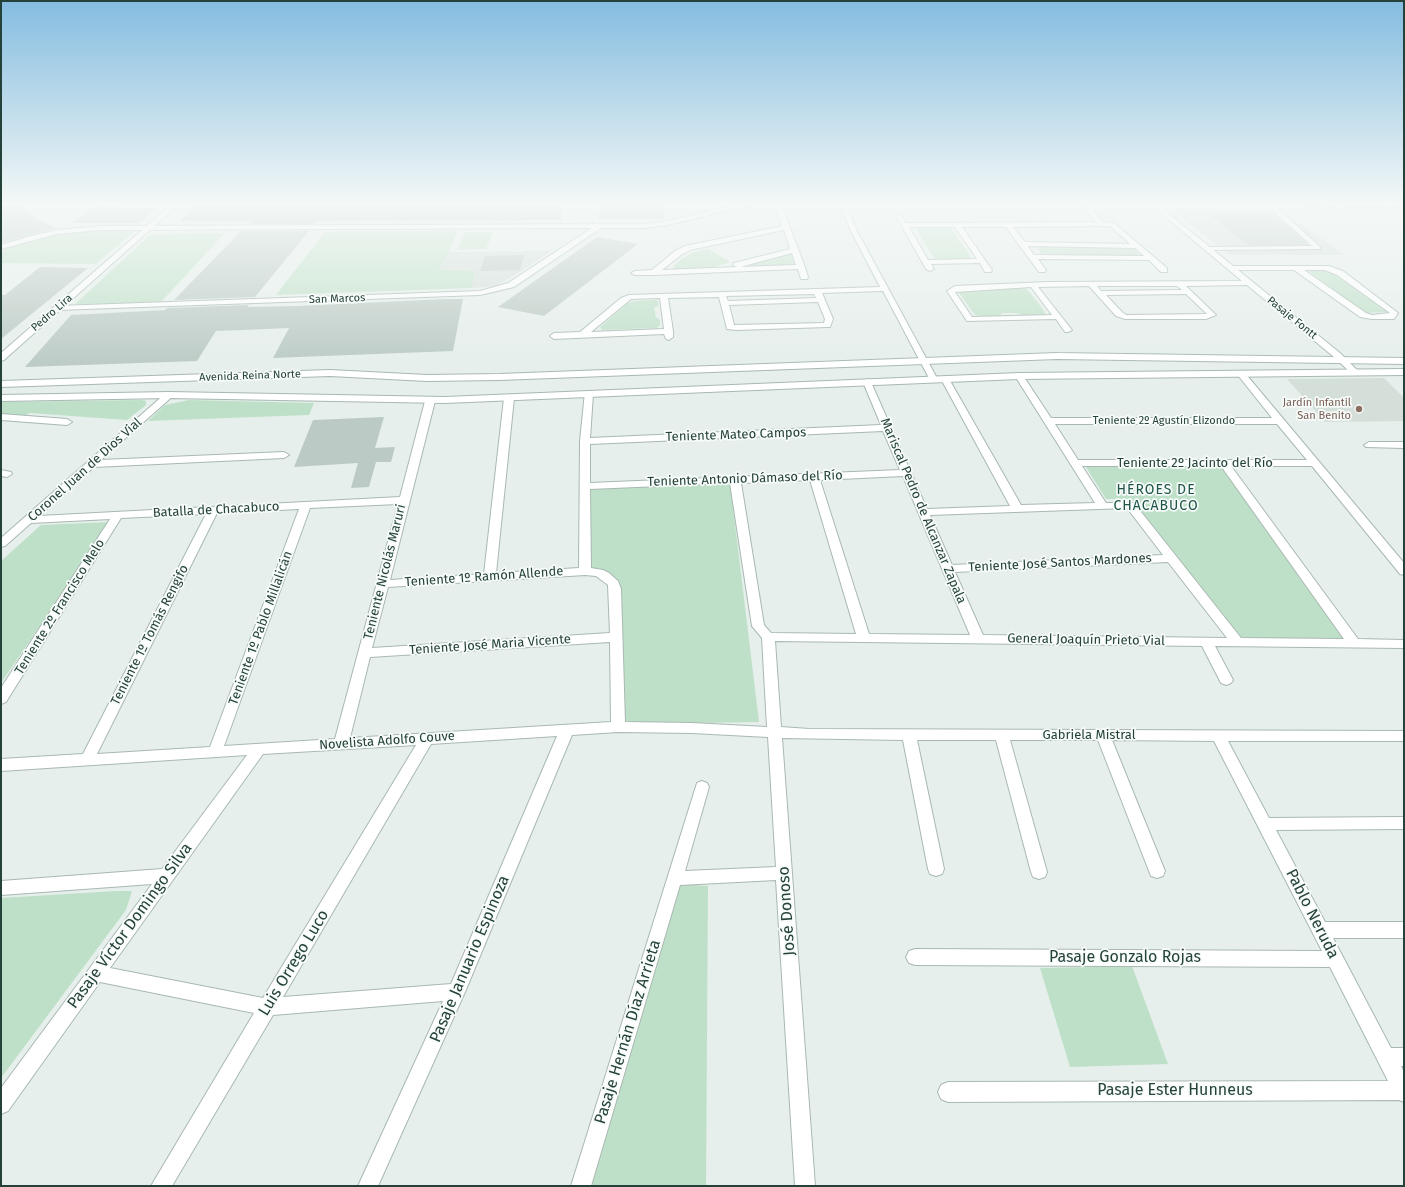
<!DOCTYPE html>
<meta charset="utf-8">
<style>
body{margin:0}
#map{position:relative;width:1405px;height:1187px;overflow:hidden;background:#e6efeb;font-family:"Fira Sans",sans-serif}
canvas{display:block}
.frame{position:absolute;inset:0;border:2px solid #24423a;pointer-events:none}
</style>
<div id="map">
<canvas width="1405" height="1187"></canvas>
<div class="frame"></div>
</div>
<script>
const c = document.querySelector('canvas').getContext('2d');
c.lineJoin = 'round';
function paint(path, color) { c.fillStyle = color; c.fill(path, 'evenodd'); }
const toPath = rows => new Path2D(rows.map(r => 'M' + r).join(''));
function strokePath(path, color, width, dash) { c.strokeStyle = color; c.lineWidth = width; c.lineCap = dash ? 'butt' : 'round'; c.setLineDash(dash || []); c.stroke(path); }
function drawText(font, color, halo, rows, align = 'center') {
  c.font = font + ' "Fira Sans",sans-serif'; c.lineWidth = 3.5; c.setLineDash([]); c.textBaseline = 'middle'; c.strokeStyle = halo; c.fillStyle = color; for (const [text, x, y, turn = 0] of rows) {
    c.save(); c.translate(x, y); c.rotate((+turn || 0) * Math.PI / 180); c.textAlign = isNaN(turn) ? turn : align; if (halo) c.strokeText(text, 0, 0); c.fillText(text, 0, 0); c.restore();
  }
}
const built = toPath([
 [1176,208,1279,209,1345,255,1230,255,1172,211],
 [551,251,520,272,495,286,472,288,475,272,439,270,449,252],
 [1384,378,1404,398,1404,421,1325,422,1287,379]
]);
const green = toPath([
 [949,225,972,259,935,260,914,226],
 [98,231,135,231,96,264,1,263,1,252,9,248,42,238,73,233],
 [458,231,449,252,439,270,475,271,472,288,276,295,325,232],
 [465,232,493,232,486,249,457,250],
 [225,233,160,303,75,304,151,234],
 [1037,247,1134,248,1141,257,1042,256],
 [708,249,729,261,727,263,710,268,674,269,674,266,680,260,693,252],
 [787,253,791,254,796,266,736,268,735,266],
 [1307,270,1328,270,1387,312,1365,313],
 [1021,288,1027,289,1045,312,1044,315,1022,315,1016,313,1002,313,1000,316,981,316,975,315,959,293,961,290],
 [657,300,659,305,654,308,656,317,660,320,660,325,657,328,602,330,600,327,628,303,634,301],
 [141,400,146,401,146,405,127,420,30,413,23,416,1,414,1,402],
 [189,400,314,403,309,415,148,421,165,405],
 [1084,464,1222,464,1350,641,1239,640,1132,499,1106,499],
 [730,483,759,722,621,724,619,588,588,569,587,487],
 [111,522,1,683,1,561,41,525],
 [680,884,708,886,706,1186,591,1186],
 [116,891,132,891,126,910,1,1078,1,898],
 [1132,966,1168,1064,1070,1067,1040,968]
]);
const building = toPath([
 [19,204,35,218,56,228,1,243,1,207],
 [601,204,665,204,664,219,598,219],
 [197,205,440,206,562,206,561,220,317,221,315,224,248,224,251,221,180,221],
 [93,207,158,208,139,223,72,223],
 [1206,212,1273,213,1308,245,1248,245],
 [241,231,309,231,255,297,174,300],
 [597,237,638,244,544,316,498,307],
 [524,255,520,270,480,271,485,256],
 [40,267,88,268,1,339,1,295,5,295],
 [445,299,463,299,453,351,273,358,289,328,242,330,216,331,197,361,25,367,71,315,165,310,167,308,249,305,247,307,297,306],
 [384,417,375,448,395,447,391,462,376,462,369,487,351,488,358,463,294,467,313,420]
]);
const service = toPath([
 [1266,204,1273,204,1320,247,1320,249,1207,250,1206,249,1209,247,1312,246,1266,204]
]);
const minor = toPath([
 [745,204,762,204,725,211,668,225,646,228,601,228,514,287,480,295,57,310,53,308,57,306,480,291,508,283,592,228,101,230,57,234,1,249,1,245,31,236,57,230,101,226,646,224,668,221,725,207,745,204],
 [775,204,781,204,805,267,808,277,807,279,801,279,798,269,653,275,635,275,631,273,635,271,652,270,675,251,685,246,782,226,775,204],
 [784,230,790,249,734,263,733,265,737,267,662,270,681,255,690,250,784,230],
 [792,253,796,265,738,267,740,267,792,253],
 [843,204,849,204,849,212,857,231,938,380,937,382,931,382,930,380,883,291,822,293,833,319,830,327,827,327,736,330,727,329,719,297,668,298,673,331,673,337,669,340,666,339,664,334,554,339,550,336,554,333,580,332,621,298,629,295,880,287,851,231,843,212,843,204],
 [814,294,816,298,728,301,726,296,814,294],
 [660,298,664,329,591,332,631,299,660,298],
 [818,302,825,319,824,323,734,325,729,305,818,302],
 [1081,204,1088,204,1103,222,1114,223,1167,268,1167,272,1161,272,1149,260,1038,259,1046,270,1045,272,1039,272,1006,227,962,227,992,270,991,272,985,272,980,263,931,264,934,269,930,271,926,269,896,216,901,215,906,223,1096,222,1081,204],
 [1110,226,1130,244,1025,242,1013,227,1110,226],
 [909,227,955,227,977,259,928,260,909,227],
 [1028,246,1135,248,1144,256,1034,255,1028,246],
 [1150,204,1157,204,1233,266,1329,266,1343,271,1398,313,1394,319,1372,319,1360,317,1294,270,1238,270,1340,353,1359,372,1355,375,1352,374,1334,357,1247,285,1186,286,1216,315,1206,319,1125,319,1116,316,1089,286,1038,287,1072,330,1068,332,1065,332,1056,319,967,321,947,291,955,286,1048,282,1242,281,1150,204],
 [1304,270,1325,270,1337,275,1390,313,1372,315,1366,313,1304,270],
 [1097,286,1177,286,1182,290,1101,291,1097,286],
 [1031,287,1052,315,972,317,955,292,1031,287],
 [1186,294,1207,314,1126,315,1122,312,1106,295,1186,294],
 [1298,204,1404,204,1404,207,1301,206,1298,204],
 [1241,371,1244,372,1404,563,1404,575,1400,574,1312,466,1231,466,1358,639,1404,640,1404,648,1215,646,1233,680,1231,683,1226,685,1221,683,1202,646,775,641,781,727,809,729,1404,731,1404,741,1228,741,1269,818,1404,817,1404,829,1276,830,1325,922,1404,922,1404,938,1333,938,1391,1048,1404,1048,1404,1066,1401,1066,1404,1073,1404,1102,1399,1100,948,1102,941,1099,938,1092,941,1085,948,1082,1388,1081,1330,967,915,965,909,963,906,957,909,951,915,949,1322,951,1214,741,1112,740,1165,871,1163,876,1157,878,1151,876,1149,871,1098,740,1010,740,1047,872,1045,877,1039,879,1033,877,1031,872,996,740,917,740,944,869,942,874,936,876,930,874,928,869,903,740,782,738,815,1186,795,1186,776,880,680,885,591,1186,571,1186,697,783,702,781,707,783,709,787,685,871,776,867,768,737,692,733,618,732,572,735,465,992,378,1186,358,1186,443,1001,273,1015,172,1186,151,1186,254,1013,100,982,8,1111,1,1114,1,1088,152,884,1,895,1,881,162,869,247,755,1,771,1,759,83,754,206,514,121,518,6,702,1,704,1,688,110,519,31,523,5,546,1,547,1,538,166,393,169,392,174,395,101,460,284,452,289,455,284,458,94,467,39,516,400,497,425,401,430,398,435,401,390,580,484,574,504,398,509,395,514,398,496,573,579,568,580,441,585,392,588,391,593,394,590,438,881,425,863,382,867,379,870,380,927,509,1010,506,941,379,942,377,948,377,949,379,1021,505,1095,503,1015,376,1016,374,1022,374,1051,418,1272,418,1237,374,1241,371],
 [1055,424,1277,424,1307,460,1078,460,1055,424],
 [883,431,900,470,590,483,590,444,883,431],
 [1082,466,1221,466,1344,639,1241,638,1134,503,1106,503,1082,466],
 [903,476,918,512,970,635,869,634,820,480,903,476],
 [810,480,856,634,771,633,764,625,741,483,810,480],
 [730,483,752,626,762,638,767,727,692,723,625,722,621,589,618,581,609,573,603,570,591,568,590,489,730,483],
 [398,504,335,739,224,746,310,508,398,504],
 [1127,508,1163,555,952,565,930,515,1127,508],
 [299,509,210,747,97,754,217,513,299,509],
 [1168,562,1227,638,983,635,955,572,1168,562],
 [585,575,596,576,608,585,610,633,372,648,388,587,585,575],
 [610,642,611,722,350,738,370,657,610,642],
 [557,736,451,984,283,997,431,744,557,736],
 [416,745,263,998,110,968,263,754,416,745],
 [1,414,67,419,72,422,67,425,1,420,1,414],
 [1369,442,1404,442,1404,448,1366,447,1364,445,1369,442],
 [1,470,11,472,12,474,7,477,1,476,1,470]
]);
const tertiary = toPath([
 [172,204,179,204,4,360,1,361,1,353,172,204],
 [1057,353,1404,358,1404,364,1057,359,499,380,427,381,330,376,1,387,1,381,330,370,427,375,499,374,1057,353],
 [1404,369,1404,375,1019,379,445,403,169,398,1,401,1,395,169,392,445,397,1019,373,1404,369]
]);
const markers = [
 [1359,409,4,"#8d6e63"]
];
const farStreetnames = [
 ["San Marcos",337,299,-2],
 ["Pedro Lira",52,313,-41],
 ["Pasaje Fontt",1292,318,39],
 ["Avenida Reina Norte",250,376,-2],
 ["Teniente 2º Agustín Elizondo",1164,421]
];
const farEducationnames = [
 ["Jardín Infantil",1351,403],
 ["San Benito",1351,416]
];
const streetNames = [
 ["Teniente Mateo Campos",736,435,-2],
 ["Teniente 2º Jacinto del Río",1195,463],
 ["Coronel Juan de Dios Vial",85,470,-42],
 ["Teniente Antonio Dámaso del Río",745,479,-2],
 ["Batalla de Chacabuco",216,510,-3],
 ["Mariscal Pedro de Alcanzar Zapala",923,511,67],
 ["Teniente José Santos Mardones",1060,563,-3],
 ["Teniente Nicolás Maruri",385,572,-76],
 ["Teniente 1º Ramón Allende",484,577,-4],
 ["Teniente 2º Francisco Melo",60,607,-58],
 ["Teniente 1º Pablo Millalicán",261,628,-70],
 ["Teniente 1º Tomás Rengifo",150,635,-63],
 ["General Joaquín Prieto Vial",1086,640,1],
 ["Teniente José Maria Vicente",490,645,-4],
 ["Gabriela Mistral",1089,735],
 ["Novelista Adolfo Couve",387,741,-4]
];
const neighbourhoodNames = [
 ["HÉROES DE",1156,490],
 ["CHACABUCO",1156,506]
];
const nearStreetnames = [
 ["José Donoso",787,911,-94],
 ["Pablo Neruda",1312,914,63],
 ["Pasaje Víctor Domingo Silva",130,926,-54],
 ["Pasaje Gonzalo Rojas",1125,958],
 ["Pasaje Januario Espinoza",470,959,-67],
 ["Luis Orrego Luco",294,963,-59],
 ["Pasaje Hernán Díaz Arrieta",628,1032,-73],
 ["Pasaje Ester Hunneus",1175,1091]
];
paint(built, '#d4dfda');
paint(green, '#bfe0c8');
paint(building, '#bbcac4');
strokePath(service, '#a8b8b2', 2);
strokePath(minor, '#a8b8b2', 2);
strokePath(tertiary, '#a8b8b2', 2);
paint(service, '#fff');
paint(minor, '#fff');
paint(tertiary, '#fff');
const sky = c.createLinearGradient(0, 0, 0, 370);
sky.addColorStop(0, '#84bce0');
sky.addColorStop(0.55, '#f4f8f6');
sky.addColorStop(1, '#f4f8f600');
c.fillStyle = sky;
c.fillRect(0, 0, 1405, 370);
for (const [x, y, r, color] of markers) { const dot = new Path2D(); dot.arc(x, y, r, 0, 2 * Math.PI); c.fillStyle = color; c.fill(dot); strokePath(dot, '#f7fbf9', 1.5); }
drawText('11px', '#24423a', '#f7fbf9', farStreetnames);
drawText('11px', '#785e54', '#f7fbf9', farEducationnames, 'right');
drawText('13px', '#24423a', '#f7fbf9', streetNames);
c.letterSpacing = '1px';
drawText('14px', '#1f5548', '#f7fbf9', neighbourhoodNames);
c.letterSpacing = '0px';
drawText('16px', '#24423a', '#f7fbf9', nearStreetnames);
</script>
